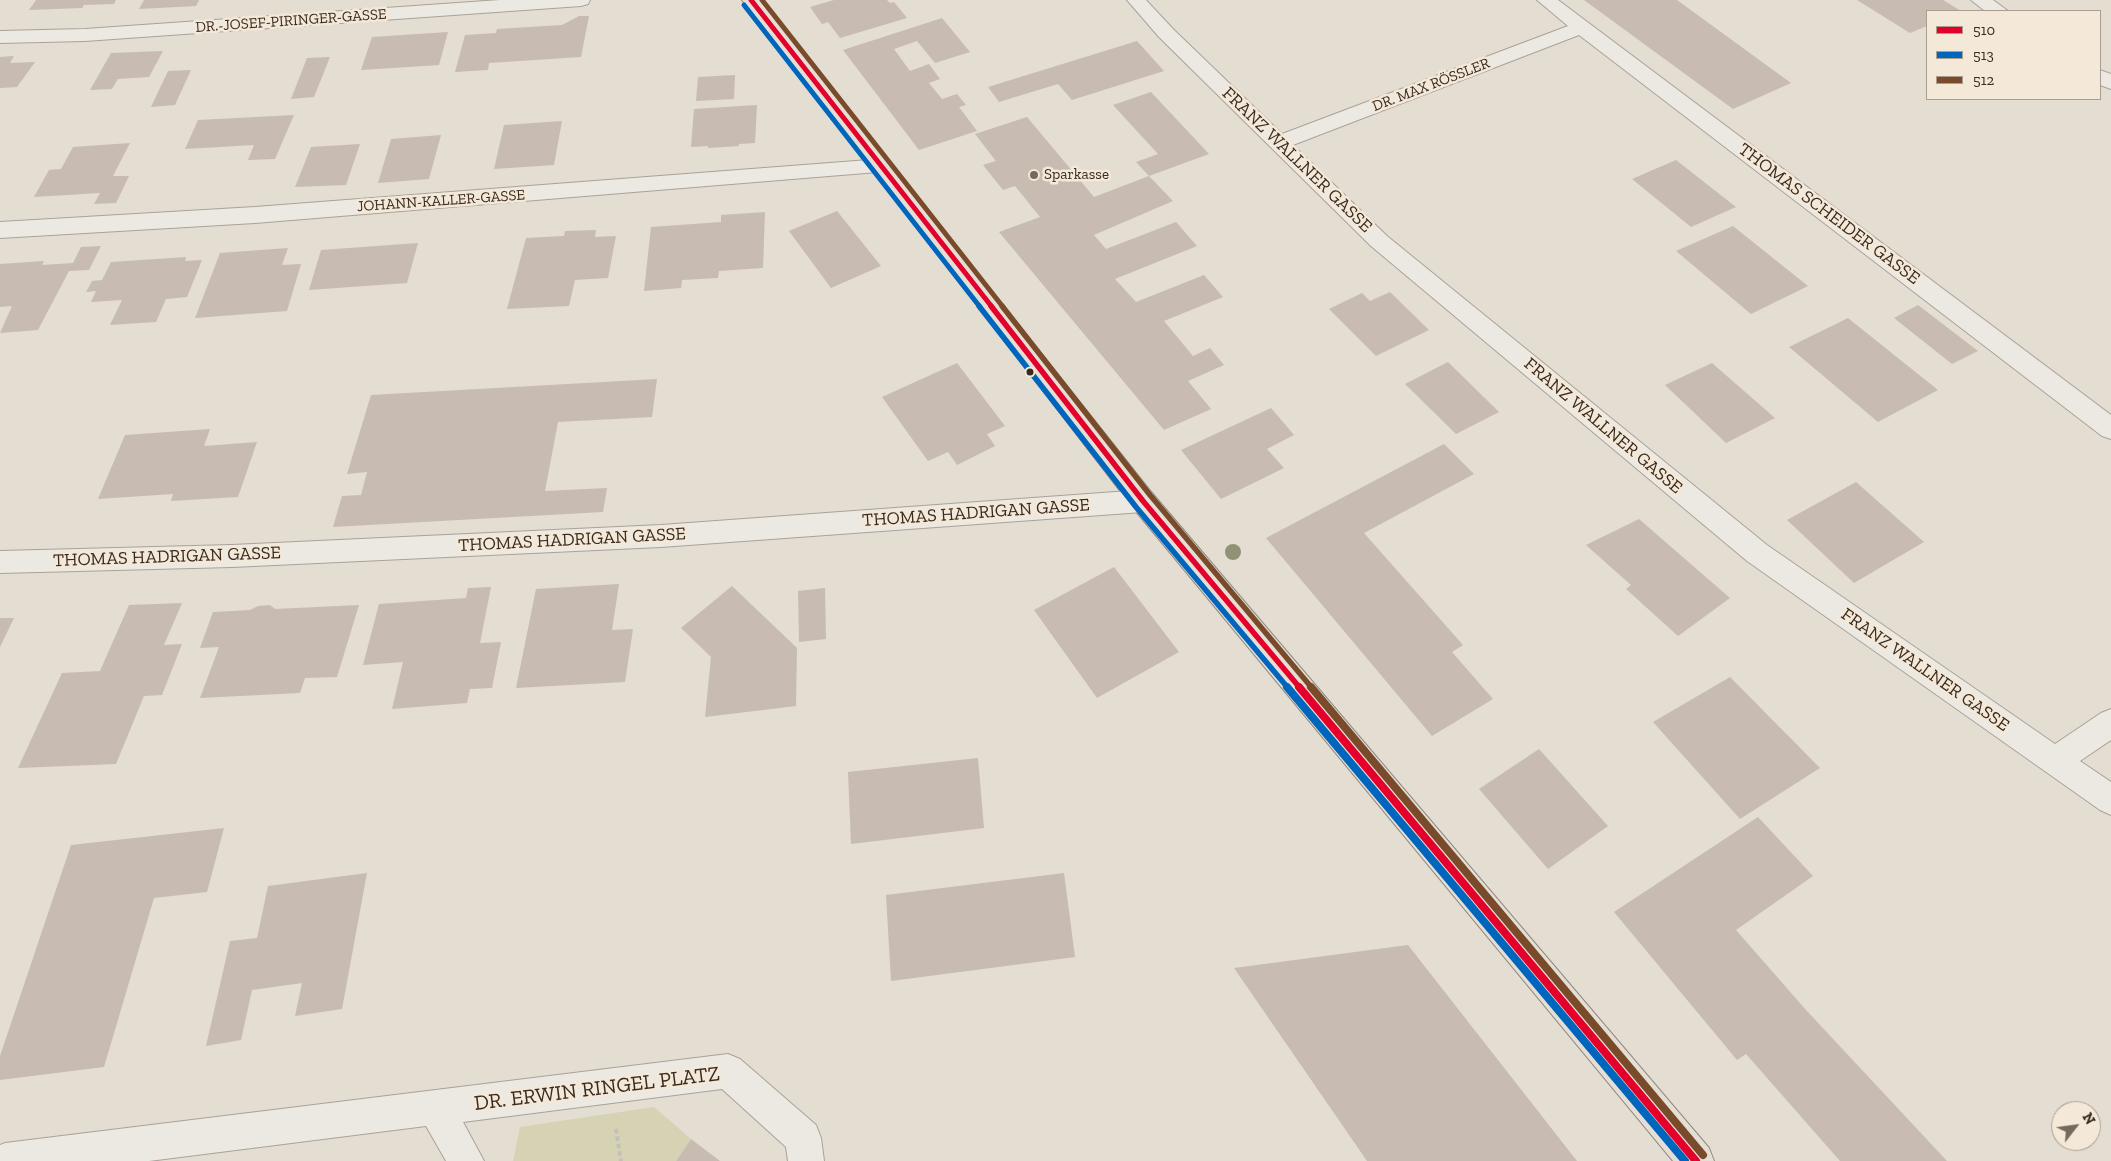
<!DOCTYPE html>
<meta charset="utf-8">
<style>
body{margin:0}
#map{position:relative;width:2111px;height:1161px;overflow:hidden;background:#e4ddd1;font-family:"Zilla Slab",serif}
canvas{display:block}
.legend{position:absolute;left:1926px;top:10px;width:175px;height:90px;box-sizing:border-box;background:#f4e9d8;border:1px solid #a99d8f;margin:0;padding:6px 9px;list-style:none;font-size:15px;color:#392b21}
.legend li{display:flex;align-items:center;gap:10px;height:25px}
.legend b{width:25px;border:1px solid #a99d8f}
.north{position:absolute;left:2051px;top:1101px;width:50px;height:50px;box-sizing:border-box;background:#f4e9d8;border:1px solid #a99d8f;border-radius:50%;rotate:60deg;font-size:14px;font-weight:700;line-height:20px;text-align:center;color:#392b21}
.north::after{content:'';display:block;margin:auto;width:18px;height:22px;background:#75695f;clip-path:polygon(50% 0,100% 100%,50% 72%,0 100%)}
</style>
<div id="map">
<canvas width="2111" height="1161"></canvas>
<ul class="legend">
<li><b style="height:6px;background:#e4002b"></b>510</li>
<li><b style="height:6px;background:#0065bd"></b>513</li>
<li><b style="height:6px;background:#7a4b2a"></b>512</li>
</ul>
<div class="north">N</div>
</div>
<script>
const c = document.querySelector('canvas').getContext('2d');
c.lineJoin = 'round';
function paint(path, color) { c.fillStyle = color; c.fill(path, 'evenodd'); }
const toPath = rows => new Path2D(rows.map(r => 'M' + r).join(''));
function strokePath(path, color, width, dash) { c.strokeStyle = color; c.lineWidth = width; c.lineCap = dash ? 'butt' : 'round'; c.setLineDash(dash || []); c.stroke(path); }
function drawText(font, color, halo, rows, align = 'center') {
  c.font = font + ' "Zilla Slab",serif'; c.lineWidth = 5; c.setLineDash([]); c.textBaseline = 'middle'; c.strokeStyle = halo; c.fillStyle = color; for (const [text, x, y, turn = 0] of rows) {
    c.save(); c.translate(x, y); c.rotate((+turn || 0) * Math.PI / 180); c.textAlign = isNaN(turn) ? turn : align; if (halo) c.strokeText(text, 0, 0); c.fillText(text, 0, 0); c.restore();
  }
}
const green = toPath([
 [654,1107,691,1139,676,1161,513,1161,520,1127]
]);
const building = toPath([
 [36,0,116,0,114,4,84,5,82,8,29,10],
 [144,0,199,0,196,6,139,9],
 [834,0,887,0,890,3,894,2,907,18,840,38,828,22,822,24,810,7],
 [1584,0,1677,0,1791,83,1733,109],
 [1857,0,1943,0,1961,11,1927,11,1927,26,1910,33],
 [579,16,589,16,581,57,489,63,488,70,455,72,465,35,496,33,497,29,562,25],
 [942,18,970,52,935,63,917,41,894,49,910,71,929,64,940,79,929,83,942,99,957,94,966,105,959,107,977,131,919,150,843,50],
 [448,32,439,65,361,70,372,37],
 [1137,41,1164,71,1072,100,1058,84,999,102,988,87],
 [163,51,149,77,118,79,112,89,90,90,111,53],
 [14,56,10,63,35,62,17,87,0,88,0,57],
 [330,57,314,97,291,99,307,58],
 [191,70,175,105,151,107,168,71],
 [735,75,734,99,696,101,698,77],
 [1151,92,1209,154,1149,176,1136,162,1158,154,1113,105],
 [757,105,755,143,739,144,739,146,708,148,708,146,691,147,694,109],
 [294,115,275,159,248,160,254,145,185,149,198,120],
 [1027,117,1094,197,1149,176,1173,201,1094,235,1106,249,1176,222,1197,246,1115,279,1136,302,1204,275,1223,297,1164,321,1193,356,1210,348,1224,365,1188,381,1211,409,1164,430,999,232,1040,217,1015,186,1003,190,983,165,996,161,975,134],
 [562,121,554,165,494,169,504,125],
 [441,135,429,179,378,183,391,139],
 [130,143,113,176,129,176,116,203,94,204,100,193,34,197,49,170,61,169,73,147],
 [360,144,346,185,295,187,311,147],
 [1676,160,1736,207,1691,227,1632,179],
 [837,211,881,266,831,288,789,231],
 [765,212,763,268,719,271,718,278,682,280,681,288,644,291,651,227,721,222,721,215],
 [1733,226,1808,286,1751,314,1676,251],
 [596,230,595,237,616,236,608,278,575,280,569,306,507,309,526,238,564,236,565,231],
 [418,243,407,283,309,290,321,250],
 [101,246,89,270,69,271,38,330,0,333,12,306,0,307,0,264,44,261,42,265,73,263,81,247],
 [288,248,282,265,301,264,287,311,195,318,220,253],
 [186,257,185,261,202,260,187,297,166,299,156,322,110,325,122,300,91,302,96,291,86,292,92,281,102,280,111,262],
 [1390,292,1429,330,1376,356,1329,309,1362,293,1370,301],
 [1918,305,1978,351,1952,364,1894,318],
 [1848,318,1938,390,1878,422,1789,347],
 [1448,362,1499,412,1456,434,1405,384],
 [957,363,1005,426,987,434,995,446,957,465,948,452,928,461,882,397],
 [1712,363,1775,418,1726,443,1665,385],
 [657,379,652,417,558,422,545,491,607,488,603,512,333,527,342,496,361,495,367,472,347,474,371,395],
 [1271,408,1294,435,1267,449,1284,468,1221,499,1181,450],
 [210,429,204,446,257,442,238,497,171,501,173,494,98,499,125,435],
 [1444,444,1474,474,1364,533,1463,645,1452,652,1493,699,1432,736,1266,538],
 [1856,482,1924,542,1854,583,1787,520],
 [1639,519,1730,598,1678,636,1626,589,1631,585,1586,545],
 [1114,567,1179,652,1097,698,1034,610],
 [619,584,612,630,633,629,625,682,516,688,536,589],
 [732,586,797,648,796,706,705,717,711,657,681,628],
 [491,587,480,643,501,642,492,688,470,689,467,703,392,709,403,662,363,665,379,604,466,598,468,588],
 [825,588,826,639,799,642,798,591],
 [182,603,164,645,182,644,162,695,144,696,116,764,18,768,62,673,100,671,129,605],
 [270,605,275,609,359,605,337,677,305,678,300,693,200,698,219,647,200,648,213,612,250,610,258,606],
 [0,618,14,618,0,647],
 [1730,677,1820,768,1740,819,1653,722],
 [1539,749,1608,826,1548,869,1479,789],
 [978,758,984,828,851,844,848,772],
 [1758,817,1813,876,1736,930,1806,1010,1947,1161,1840,1161,1746,1054,1737,1060,1614,912],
 [224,828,207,892,154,898,104,1067,0,1080,0,1056,71,845],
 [367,873,342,1009,295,1016,302,983,252,990,241,1040,206,1046,230,941,257,938,268,886],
 [1064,873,1075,957,891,981,886,895],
 [1408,945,1577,1161,1367,1161,1234,968],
 [691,1139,720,1161,676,1161]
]);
const path = toPath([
 [616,1129,621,1161]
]);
const minor = toPath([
 [500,0,590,0,588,4,581,6,85,41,0,43,0,31,85,29,500,0],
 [1127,0,1146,0,1173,29,1282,134,1568,26,1537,0,1558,0,2111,415,2111,439,2102,436,1579,35,1293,145,1387,236,1767,545,2055,744,2101,713,2111,709,2111,740,2080,761,2111,782,2111,815,2100,810,1747,561,1371,246,1159,37,1127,0],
 [1971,0,1993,0,2008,11,1985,11,1971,0],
 [2100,70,2111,74,2111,89,2100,85,2100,70],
 [882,159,890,161,893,166,890,171,255,223,0,238,0,222,255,207,882,159],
 [1143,490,1152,493,1156,501,1152,509,1143,512,661,547,232,567,0,573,0,551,232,545,661,525,1143,490],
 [728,1054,740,1059,816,1125,821,1138,824,1161,788,1161,786,1147,722,1089,463,1122,484,1161,446,1161,426,1126,149,1161,0,1161,0,1145,5,1143,728,1054]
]);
const major = toPath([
 [742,0,761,0,1152,493,1709,1148,1714,1161,1673,1161,1134,509,742,0]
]);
const bus1Far2 = toPath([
 [751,0,992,307]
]);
const bus1Far1 = toPath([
 [991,306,1143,501,1300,688]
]);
const bus1 = toPath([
 [1299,687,1696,1161]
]);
const bus2Far2 = toPath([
 [744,5,980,307]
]);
const bus2Far1 = toPath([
 [979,306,1136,507,1288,688]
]);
const bus2 = toPath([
 [1287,687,1685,1161]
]);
const bus3Far2 = toPath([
 [762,0,1003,307]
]);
const bus3Far1 = toPath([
 [1002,306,1150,495,1312,688]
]);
const bus3 = toPath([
 [1311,687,1703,1155]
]);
const trees = [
 [1233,552]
];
const markers = [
 [1034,175,5,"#75695f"],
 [1030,372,4.5,"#392b21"]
];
const farStreetnames = [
 ["DR.-JOSEF-PIRINGER-GASSE",291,21,-4],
 ["DR. MAX RÖSSLER",1431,85,-21],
 ["JOHANN-KALLER-GASSE",441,201,-4]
];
const farPoinames = [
 ["Sparkasse",1044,175]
];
const streetNames = [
 ["FRANZ WALLNER GASSE",1297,160,44],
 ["THOMAS SCHEIDER GASSE",1829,214,37],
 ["FRANZ WALLNER GASSE",1603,426,40],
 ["THOMAS HADRIGAN GASSE",976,513,-4],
 ["THOMAS HADRIGAN GASSE",572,540,-3],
 ["THOMAS HADRIGAN GASSE",167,557,-2],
 ["FRANZ WALLNER GASSE",1925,670,35]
];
const nearStreetnames = [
 ["DR. ERWIN RINGEL PLATZ",597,1089,-7]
];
paint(green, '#d5d3b4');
paint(building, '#c8bbb2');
strokePath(minor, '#aaa299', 2);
strokePath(major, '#8f8880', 2);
strokePath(path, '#c5bfb8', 4, [4.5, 3]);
paint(minor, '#ece9e2');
paint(major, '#e4ded4');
strokePath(bus1Far2, '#e4002b', 5);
strokePath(bus1Far1, '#e4002b', 5.5);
strokePath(bus1, '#e4002b', 8);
strokePath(bus2Far2, '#0065bd', 5);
strokePath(bus2Far1, '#0065bd', 5.5);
strokePath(bus2, '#0065bd', 8);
strokePath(bus3Far2, '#7a4b2a', 5);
strokePath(bus3Far1, '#7a4b2a', 5.5);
strokePath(bus3, '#7a4b2a', 8);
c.fillStyle = '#919275';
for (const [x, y] of trees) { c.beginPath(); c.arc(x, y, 8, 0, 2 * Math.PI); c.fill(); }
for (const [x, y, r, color] of markers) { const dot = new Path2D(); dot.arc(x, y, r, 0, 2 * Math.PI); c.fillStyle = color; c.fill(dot); strokePath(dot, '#f4e9d8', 2); }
drawText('15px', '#392b21', '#f4e9d8', farStreetnames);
drawText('15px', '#392b21', '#f4e9d8', farPoinames, 'left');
drawText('18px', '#392b21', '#f4e9d8', streetNames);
drawText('21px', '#392b21', '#f4e9d8', nearStreetnames);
</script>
